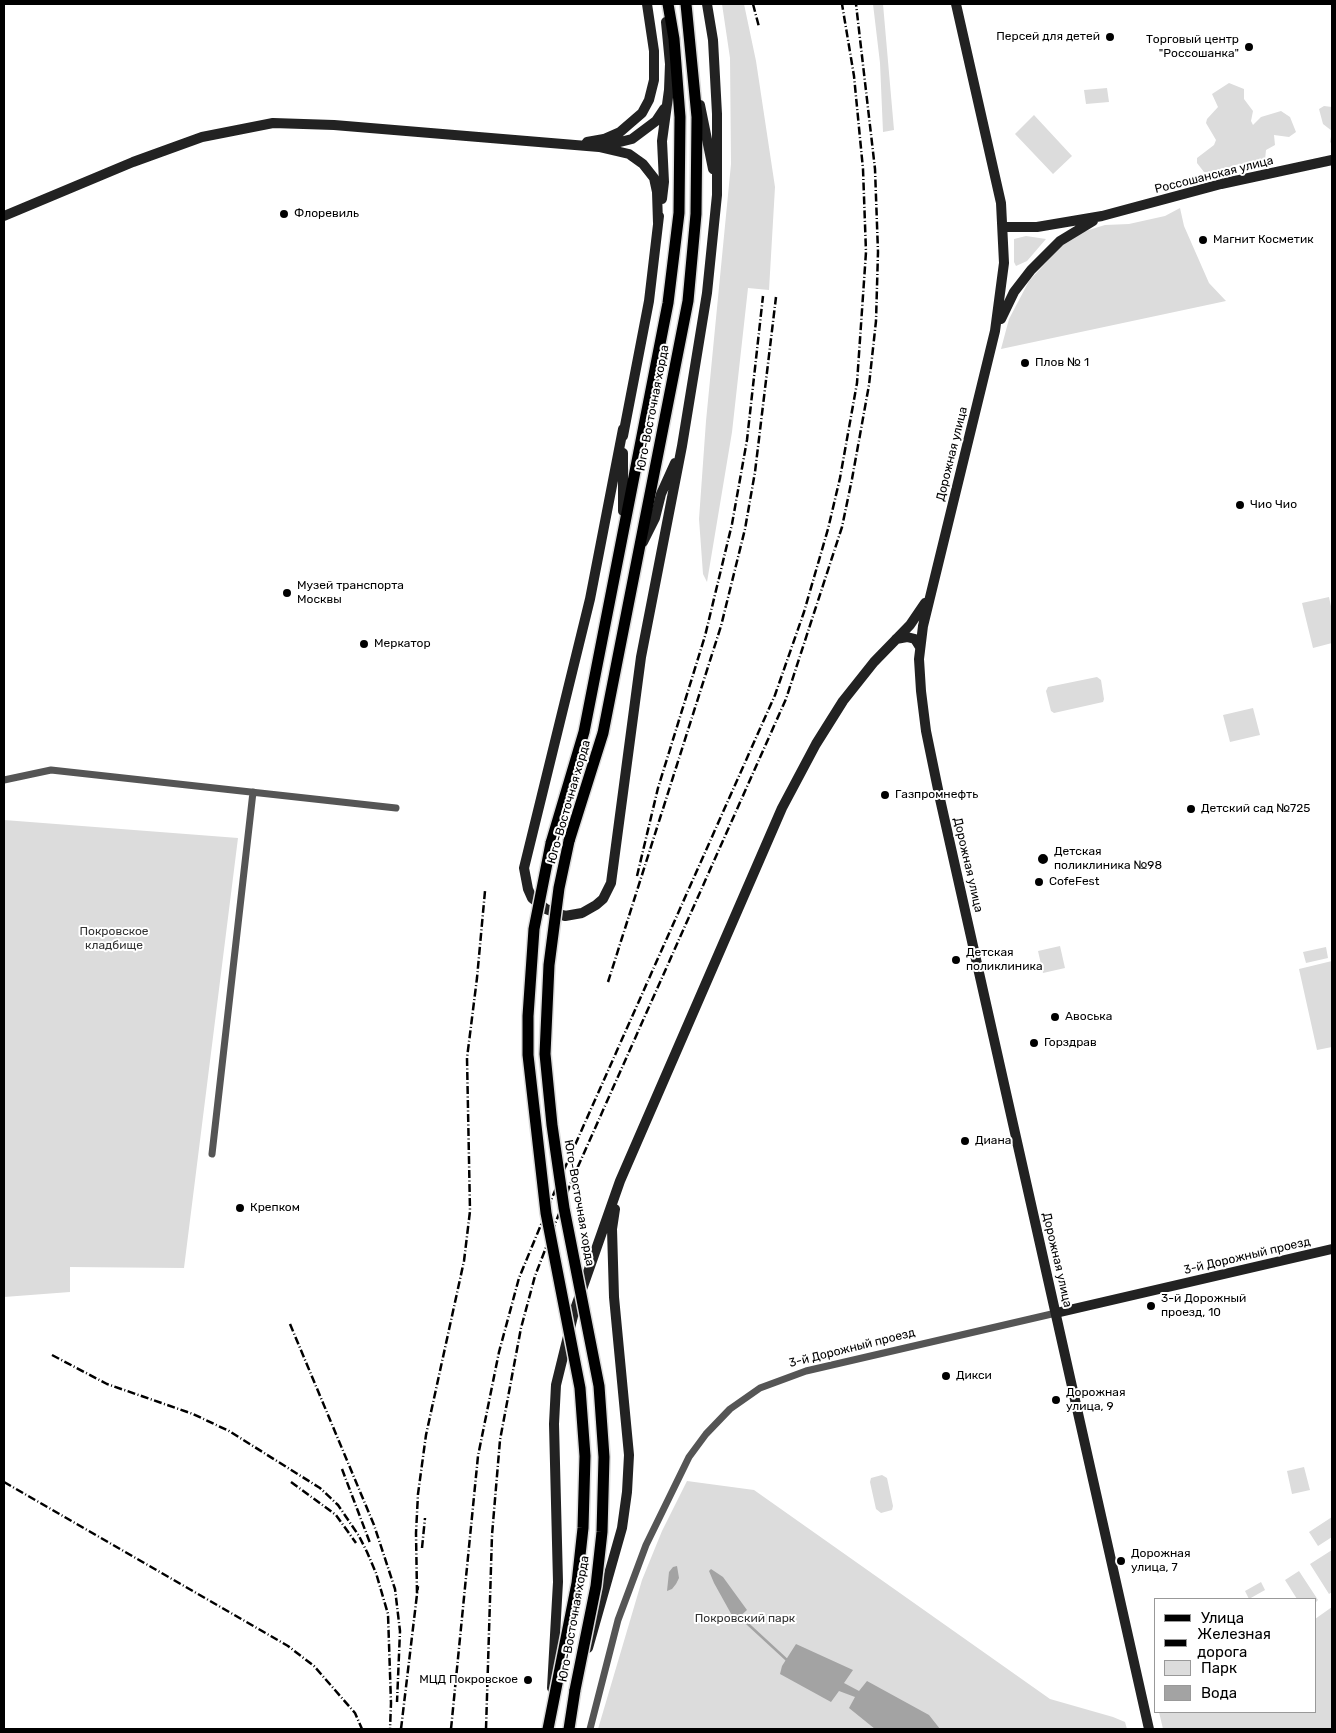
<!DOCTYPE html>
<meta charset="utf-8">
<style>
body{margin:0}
#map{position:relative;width:1336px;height:1733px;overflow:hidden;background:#fff;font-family:Rubik,sans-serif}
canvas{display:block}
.frame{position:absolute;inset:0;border:5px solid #000;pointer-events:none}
.legend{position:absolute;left:1154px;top:1598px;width:162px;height:115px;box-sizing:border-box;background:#fff;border:1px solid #999;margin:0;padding:6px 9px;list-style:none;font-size:15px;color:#000}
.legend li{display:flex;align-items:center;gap:10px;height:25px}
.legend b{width:25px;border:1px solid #999}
</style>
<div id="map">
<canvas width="1336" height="1733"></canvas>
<div class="frame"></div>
<ul class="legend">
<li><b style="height:6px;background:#000"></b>Улица</li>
<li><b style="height:6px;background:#000"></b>Железная дорога</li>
<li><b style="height:14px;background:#dcdcdc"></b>Парк</li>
<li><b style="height:14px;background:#a3a3a3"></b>Вода</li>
</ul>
</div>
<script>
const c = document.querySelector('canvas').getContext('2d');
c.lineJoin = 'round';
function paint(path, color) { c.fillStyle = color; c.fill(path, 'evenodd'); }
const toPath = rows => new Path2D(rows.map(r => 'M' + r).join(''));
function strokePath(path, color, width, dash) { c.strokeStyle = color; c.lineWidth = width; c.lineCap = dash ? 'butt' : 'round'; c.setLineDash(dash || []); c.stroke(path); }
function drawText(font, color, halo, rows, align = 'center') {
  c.font = font + ' Rubik,sans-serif'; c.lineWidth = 4; c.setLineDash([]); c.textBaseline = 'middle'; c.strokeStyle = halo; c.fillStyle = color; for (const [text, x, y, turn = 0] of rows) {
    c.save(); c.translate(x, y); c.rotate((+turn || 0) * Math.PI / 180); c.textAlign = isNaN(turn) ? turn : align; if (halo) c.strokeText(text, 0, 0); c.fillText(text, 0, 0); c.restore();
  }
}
const green = toPath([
 [722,4,744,4,756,61,775,187,769,290,748,288,732,432,707,582,703,574,699,519,706,421,731,164,730,58],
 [873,4,883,4,894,130,883,132,880,63],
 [1229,83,1244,89,1244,99,1253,111,1251,121,1253,125,1261,117,1281,111,1290,117,1296,132,1289,137,1274,135,1275,145,1266,150,1265,160,1235,165,1220,172,1204,172,1197,163,1197,158,1214,145,1216,140,1206,123,1207,119,1218,107,1212,94],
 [1107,88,1109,102,1086,104,1084,90],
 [1324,106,1332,107,1332,144,1330,142,1332,131,1323,124,1319,109],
 [1034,115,1072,156,1053,174,1015,134],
 [1180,208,1184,226,1209,283,1226,301,1001,349,1009,319,1029,281,1061,246,1079,233,1105,225,1129,224,1165,216],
 [1026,236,1046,239,1027,261,1016,266,1014,262,1014,239],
 [1329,597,1332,611,1332,643,1313,648,1302,603],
 [1097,677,1101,680,1104,699,1103,702,1054,713,1051,711,1046,691,1048,687],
 [1253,708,1260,735,1230,742,1223,715],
 [4,820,238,838,184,1268,70,1267,70,1292,4,1297],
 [1060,946,1065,968,1043,973,1038,951],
 [1326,947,1328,958,1306,963,1303,952],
 [1332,961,1332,1047,1317,1050,1299,969],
 [1304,1467,1310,1490,1292,1494,1287,1471],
 [882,1475,887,1478,893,1506,892,1510,881,1513,876,1509,870,1482,871,1478],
 [687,1481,754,1490,1050,1699,1113,1717,1125,1722,1127,1729,598,1729,642,1580,662,1531],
 [1332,1517,1332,1537,1318,1546,1309,1532],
 [1332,1550,1332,1592,1329,1594,1310,1564],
 [1299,1571,1318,1600,1315,1603,1315,1599,1297,1599,1285,1580],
 [1261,1582,1265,1590,1249,1599,1245,1591],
 [1332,1607,1332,1729,1163,1729,1159,1712,1315,1712,1315,1619]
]);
const water = toPath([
 [677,1566,679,1578,676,1584,672,1589,667,1591,669,1572,673,1567],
 [711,1569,723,1577,747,1610,738,1618,734,1619,714,1583,709,1571],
 [796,1644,853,1670,844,1683,859,1691,867,1681,929,1715,940,1729,875,1729,849,1708,855,1697,839,1691,831,1702,780,1674,782,1666]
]);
const stream = toPath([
 [737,1614,788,1661]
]);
const street = toPath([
 [4,780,51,770,396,808],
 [212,1154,253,792],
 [590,1729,618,1620,646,1545,689,1457,706,1434,730,1409,760,1388,806,1371,1056,1313]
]);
const secondary = toPath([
 [956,4,1001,203,1004,263,995,331,923,626,919,659,921,691,926,731,940,799,1149,1729],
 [700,105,713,169],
 [587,142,604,139,620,132,642,113,649,100,654,80,654,51,647,4],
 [604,146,632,139,656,121,664,109],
 [662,199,664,182,662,141,669,90,670,64,666,22],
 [4,216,133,162,202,137,273,123,334,125,599,147,629,154,643,164,654,178,657,192,658,223],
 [1003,227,1037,227,1102,216,1221,184,1332,160],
 [1001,319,1014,292,1031,270,1060,241,1093,221],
 [623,429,590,599,524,868,528,889,532,898,546,909,565,916,582,913,596,905,603,899,611,883,641,657,682,446,707,293,717,195,717,114,713,40,707,4],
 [623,436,649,301,659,216],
 [623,453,623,511],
 [643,542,655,518,661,494,675,463],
 [896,639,907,637,915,639,920,647],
 [1056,1313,1332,1249],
 [588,1648,622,1528,627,1492,629,1455,614,1297,612,1229,615,1209],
 [552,1688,558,1582,554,1424,556,1385,574,1312,620,1181,782,808,816,744,843,701,874,662,910,625,925,603]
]);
const primary = toPath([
 [569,841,603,733,688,301,696,214,697,117,686,4],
 [551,843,584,732,668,303,679,213,680,117,674,39,668,4],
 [569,1729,575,1690]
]);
const rail = toPath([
 [753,4,759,27],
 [637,876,658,788,705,636,732,524,747,440,763,296],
 [608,982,721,626,745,529,755,472,776,297],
 [290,1324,374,1525,395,1589,400,1631,397,1702],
 [52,1355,107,1384,193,1414,229,1431,320,1488,338,1505,359,1536,367,1552,376,1573,388,1614,391,1703,390,1729],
 [342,1469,370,1543],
 [4,1482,288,1646,314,1666,355,1713,362,1729],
 [291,1482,336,1515,356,1543],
 [422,1548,425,1518],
 [417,1593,416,1533,418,1494,426,1435,464,1261,470,1211,467,1058,477,978,485,891],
 [401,1729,418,1586],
 [451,1729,478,1456,499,1352,519,1278,559,1181,775,695,804,612,828,529,840,478,857,383,866,252,863,169,854,76,842,4],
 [486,1729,492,1535,500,1440,521,1328,535,1276,572,1180,786,699,842,527,852,479,869,385,876,321,878,252,875,169,856,4]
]);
const primaryBridge = toPath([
 [569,841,559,888,549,965,545,1054,552,1125,564,1208,599,1386,604,1457,602,1532,596,1586,575,1690],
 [548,1729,577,1583,583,1528,585,1456,580,1388,546,1213,528,1055,528,1016,534,929,551,843]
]);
const markers = [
 [1110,37,5,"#000"],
 [1249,47,5,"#000"],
 [284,214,5,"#000"],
 [1203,240,5,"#000"],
 [1025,363,5,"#000"],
 [1240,505,5,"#000"],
 [287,593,5,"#000"],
 [364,644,5,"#000"],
 [885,795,5,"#000"],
 [1191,809,5,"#000"],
 [1043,859,6,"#000"],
 [1039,882,5,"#000"],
 [956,960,5,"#000"],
 [1055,1017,5,"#000"],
 [1034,1043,5,"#000"],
 [965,1141,5,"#000"],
 [240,1208,5,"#000"],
 [1151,1306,5,"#000"],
 [946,1376,5,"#000"],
 [1056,1400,5,"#000"],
 [1121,1561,5,"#000"],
 [528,1680,5,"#000"]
];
const poiNames = [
 ["Персей для детей",1100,37,"right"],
 ["Торговый центр",1239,40,"right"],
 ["\"Россошанка\"",1239,54,"right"],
 ["Флоревиль",294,214],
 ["Магнит Косметик",1213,240],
 ["Плов № 1",1035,363],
 ["Чио Чио",1250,505],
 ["Музей транспорта",297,586],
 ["Москвы",297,600],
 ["Меркатор",374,644],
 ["Газпромнефть",895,795],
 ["Детский сад №725",1201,809],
 ["Детская",1054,852],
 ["поликлиника №98",1054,866],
 ["CofeFest",1049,882],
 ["Детская",966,953],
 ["поликлиника",966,967],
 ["Авоська",1065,1017],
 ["Горздрав",1044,1043],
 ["Диана",975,1141],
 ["Крепком",250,1208],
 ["3-й Дорожный",1161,1299],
 ["проезд, 10",1161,1313],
 ["Дикси",956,1376],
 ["Дорожная",1066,1393],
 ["улица, 9",1066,1407],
 ["Дорожная",1131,1554],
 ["улица, 7",1131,1568],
 ["МЦД Покровское",518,1680,"right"]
];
const streetNames = [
 ["Россошанская улица",1214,175,-14],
 ["Юго-Восточная хорда",653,408,-79],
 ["Дорожная улица",952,454,-76],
 ["Юго-Восточная хорда",569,802,-74],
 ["Дорожная улица",968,865,77],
 ["Юго-Восточная хорда",579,1203,80],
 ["3-й Дорожный проезд",1247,1256,-13],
 ["Дорожная улица",1057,1260,77],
 ["3-й Дорожный проезд",852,1348,-14],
 ["Юго-Восточная хорда",574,1619,-80]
];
const parkNames = [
 ["Покровское",114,932],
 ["кладбище",114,946],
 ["Покровский парк",745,1619]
];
paint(green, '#dcdcdc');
paint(water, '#a3a3a3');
strokePath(stream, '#a3a3a3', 2.5);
strokePath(primary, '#dbdbdb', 14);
strokePath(street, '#555', 7);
strokePath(secondary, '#222', 10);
strokePath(primary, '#000', 11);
strokePath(rail, '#000', 2.5, [8, 2.5, 1, 2.5]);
strokePath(primaryBridge, '#dbdbdb', 14, []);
strokePath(primaryBridge, '#000', 11);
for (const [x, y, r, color] of markers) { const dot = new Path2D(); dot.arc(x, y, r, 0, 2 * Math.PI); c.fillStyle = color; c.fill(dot); strokePath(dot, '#fff', 2); }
drawText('12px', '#000', '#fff', poiNames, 'left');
drawText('12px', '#000', '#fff', streetNames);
drawText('12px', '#333', '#fff', parkNames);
</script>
